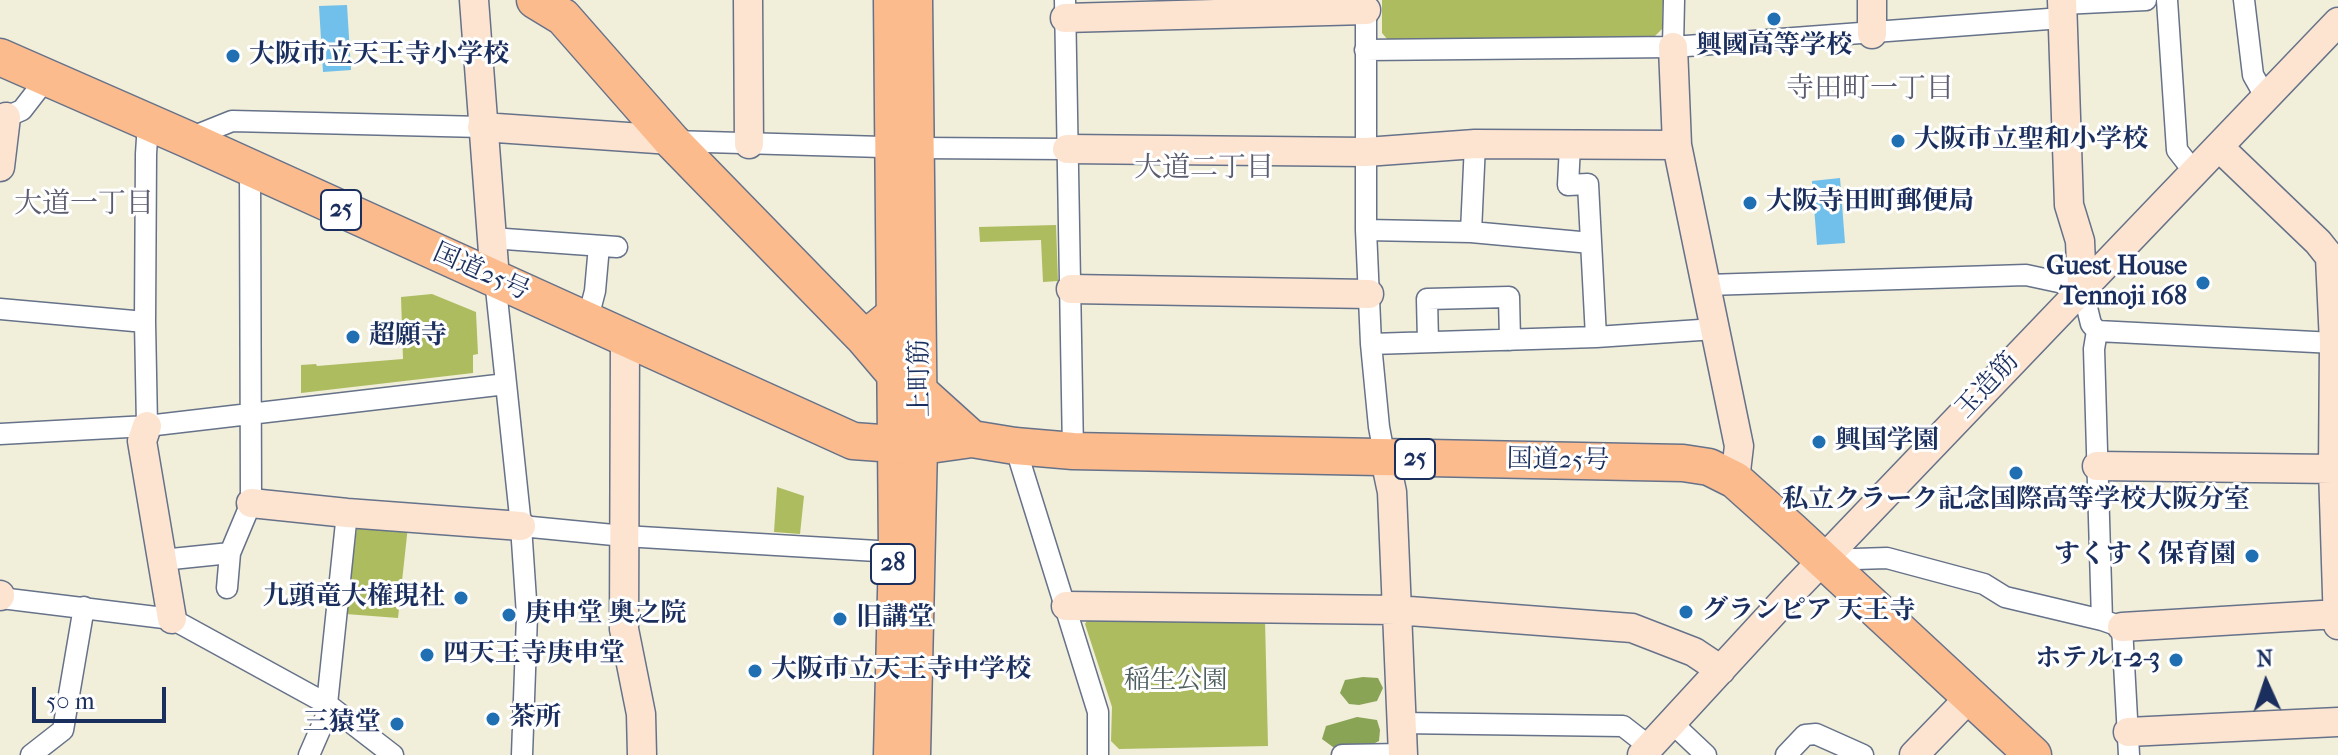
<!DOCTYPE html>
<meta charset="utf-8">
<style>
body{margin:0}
#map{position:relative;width:2338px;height:755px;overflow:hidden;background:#f1eeda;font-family:"IM FELL French Canon",serif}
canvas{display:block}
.north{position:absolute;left:2226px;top:643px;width:80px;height:80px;-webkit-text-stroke:6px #fff;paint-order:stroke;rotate:357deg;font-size:22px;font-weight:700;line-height:32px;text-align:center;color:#1b2f5e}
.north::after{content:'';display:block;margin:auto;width:28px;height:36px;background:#1b2f5e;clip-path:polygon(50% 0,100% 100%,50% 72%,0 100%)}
.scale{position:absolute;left:32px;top:687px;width:134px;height:36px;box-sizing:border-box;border:4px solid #1b2f5e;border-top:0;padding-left:10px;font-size:24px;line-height:28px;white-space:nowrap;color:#1b2f5e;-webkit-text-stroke:6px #fff;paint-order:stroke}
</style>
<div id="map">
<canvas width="2338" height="755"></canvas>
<div class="north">N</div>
<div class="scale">50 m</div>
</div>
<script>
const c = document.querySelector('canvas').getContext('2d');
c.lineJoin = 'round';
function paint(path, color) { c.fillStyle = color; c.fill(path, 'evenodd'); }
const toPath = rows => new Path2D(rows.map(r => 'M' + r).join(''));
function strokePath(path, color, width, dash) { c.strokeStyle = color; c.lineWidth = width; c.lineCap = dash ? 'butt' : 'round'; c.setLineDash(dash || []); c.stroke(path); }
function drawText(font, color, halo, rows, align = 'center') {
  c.font = font + ' "IM FELL French Canon","Noto Serif JP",serif'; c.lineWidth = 6; c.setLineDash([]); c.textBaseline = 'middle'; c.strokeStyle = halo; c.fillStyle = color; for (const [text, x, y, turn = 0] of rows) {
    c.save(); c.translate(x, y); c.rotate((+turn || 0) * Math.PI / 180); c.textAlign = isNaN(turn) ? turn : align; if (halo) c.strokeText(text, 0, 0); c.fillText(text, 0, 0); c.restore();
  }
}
const green = toPath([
 [1382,0,1663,0,1662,29,1654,37,1388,40,1382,33],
 [1056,225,1058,281,1043,282,1041,240,980,242,979,227],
 [432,294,476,312,478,354,473,355,473,373,301,393,301,365,316,364,317,366,403,359,401,297],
 [777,487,804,496,800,534,774,532],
 [408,526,398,618,346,614,357,527],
 [1090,616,1265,620,1268,746,1119,749,1111,741,1112,707,1085,624]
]);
const forest = toPath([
 [1363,677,1378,678,1383,688,1377,701,1359,705,1349,704,1340,693,1345,680],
 [1357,717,1377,720,1380,730,1379,741,1367,747,1337,750,1322,739,1326,726]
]);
const water = toPath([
 [347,5,351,70,323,72,319,6],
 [1840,178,1845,243,1817,245,1812,181]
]);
const street = toPath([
 [1065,0,1073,451],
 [1366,0,1366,230,1371,344,1379,427,1385,459],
 [2167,0,2177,150,2195,173],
 [2244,0,2253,75,2266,98],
 [2062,4,2146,0],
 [1673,47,1674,0],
 [1365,50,1673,47,2062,18],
 [0,117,6,117,22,110,46,79],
 [187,139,232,121,482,127],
 [671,141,918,148,1067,149],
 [1570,146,1568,185,1588,184,1596,337],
 [1366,230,1471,232,1591,243],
 [1471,232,1475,144],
 [491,238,617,247],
 [495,279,521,526,527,615,522,755],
 [1707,285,2026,275,2082,287,2091,324,2097,331,2334,343],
 [0,309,145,322],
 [587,322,595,291,599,246],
 [2097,331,2094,349,2102,620],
 [1428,342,1427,299,1509,297,1510,340],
 [1371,344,1596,337,1715,329],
 [147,426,145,322,146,154,148,123],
 [0,434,147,426,506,384],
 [1015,446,1098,712,1098,755],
 [521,526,624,536,894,552],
 [162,560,230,553,251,503,250,169],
 [1824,560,1887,558,1984,584,2005,597,2102,620,2122,627,2129,755],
 [227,588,230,553],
 [0,598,172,619,327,704,393,755],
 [327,704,347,513],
 [1400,723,1623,726,1650,747],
 [1672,723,1706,755],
 [31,755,63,730,84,607],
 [309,755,330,707],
 [1342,755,1403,754],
 [1786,755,1805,735,1816,734,1863,755]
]);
const secondary = toPath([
 [474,0,495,279],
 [748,0,749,144],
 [2062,0,2069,205,2080,241,2082,287],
 [1065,18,1366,10],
 [1872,34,1872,0],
 [1673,47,1677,145,1739,446,1735,480],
 [482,127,671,140],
 [2219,147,2318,242,2330,257,2334,343,2333,469,2338,625],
 [1067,149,1366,152,1475,144,1677,145],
 [0,167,6,117],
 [1071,289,1369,294],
 [625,339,624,629,641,714,642,755],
 [147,426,142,441,172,619],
 [1385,459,1392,492,1403,755],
 [2097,466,2333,469],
 [251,503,347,513,521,526],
 [0,595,0,596],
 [1066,606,1396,610,1632,628,1694,652,1721,670],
 [2122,627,2338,614],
 [2128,732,2338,722],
 [1642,755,1794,590,2338,22],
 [1914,755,1970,697]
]);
const primary = toPath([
 [889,0,894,552,889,755],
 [915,755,922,446,917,0]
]);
const highway = toPath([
 [535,0,563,17,671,140,865,339,894,373,921,393,972,439],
 [0,57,187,139,853,441,922,446,972,439,1015,446,1073,451,1683,463,1709,467,1735,480,1792,531,2033,755],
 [865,339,893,316]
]);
const markers = [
 [1774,19,8,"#1f6fb2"],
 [233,56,8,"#1f6fb2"],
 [1898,141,8,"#1f6fb2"],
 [1750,203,8,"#1f6fb2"],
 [2203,283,8,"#1f6fb2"],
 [353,337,8,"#1f6fb2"],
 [1819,442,8,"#1f6fb2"],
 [2016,473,8,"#1f6fb2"],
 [2252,556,8,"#1f6fb2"],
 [461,598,8,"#1f6fb2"],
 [1686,612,8,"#1f6fb2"],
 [509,615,8,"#1f6fb2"],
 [840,619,8,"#1f6fb2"],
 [427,655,8,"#1f6fb2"],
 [2176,660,8,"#1f6fb2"],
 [755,671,8,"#1f6fb2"],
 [493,719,8,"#1f6fb2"],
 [397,724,8,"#1f6fb2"]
];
const shields = [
 [341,210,40],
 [1415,459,40],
 [893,564,44]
];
const shieldNames = [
 ["25",341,210],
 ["25",1415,459],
 ["28",893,564]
];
const poiNames = [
 ["興國高等学校",1774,47,"center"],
 ["大阪市立天王寺小学校",249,56],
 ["大阪市立聖和小学校",1914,141],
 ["大阪寺田町郵便局",1766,203],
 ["Guest House",2187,268,"right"],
 ["Tennoji 168",2187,298,"right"],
 ["超願寺",369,337],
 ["興国学園",1835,442],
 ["私立クラーク記念国際高等学校大阪分室",2016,501,"center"],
 ["すくすく保育園",2236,556,"right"],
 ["九頭竜大権現社",445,598,"right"],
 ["グランピア 天王寺",1702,612],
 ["庚申堂 奥之院",525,615],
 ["旧講堂",856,619],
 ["四天王寺庚申堂",443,655],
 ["ホテル1-2-3",2160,660,"right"],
 ["大阪市立天王寺中学校",771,671],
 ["茶所",509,719],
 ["三猿堂",381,724,"right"]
];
const streetNames = [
 ["国道25号",481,273,24],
 ["上町筋",921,378,-91],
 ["玉造筋",1988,386,-47],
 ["国道25号",1558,461,1]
];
const parkNames = [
 ["稲生公園",1176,682]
];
const neighbourhoodNames = [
 ["寺田町一丁目",1870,90],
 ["大道二丁目",1204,169],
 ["大道一丁目",84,205]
];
paint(green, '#adbc5f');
paint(forest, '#8aa456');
paint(water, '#70c0eb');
strokePath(street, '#667289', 23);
strokePath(secondary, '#667289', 31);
strokePath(primary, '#667289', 33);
strokePath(highway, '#667289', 39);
strokePath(street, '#fff', 20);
strokePath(secondary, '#fde4d1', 28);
strokePath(primary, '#fbbb8d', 30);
strokePath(highway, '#fbbb8d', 36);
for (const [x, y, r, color] of markers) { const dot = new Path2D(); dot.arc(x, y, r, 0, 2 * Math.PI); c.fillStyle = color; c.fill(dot); strokePath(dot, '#fff', 3); }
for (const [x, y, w] of shields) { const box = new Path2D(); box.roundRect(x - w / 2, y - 20, w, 40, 6); c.fillStyle = '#fff'; c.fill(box); strokePath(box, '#1b2f5e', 2); }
drawText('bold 24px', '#1b2f5e', null, shieldNames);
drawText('bold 26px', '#1b2f5e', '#fff', poiNames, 'left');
drawText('26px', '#1b2f5e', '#fff', streetNames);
drawText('26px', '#4e605e', '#fff', parkNames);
drawText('28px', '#5c5e70', '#fff', neighbourhoodNames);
</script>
